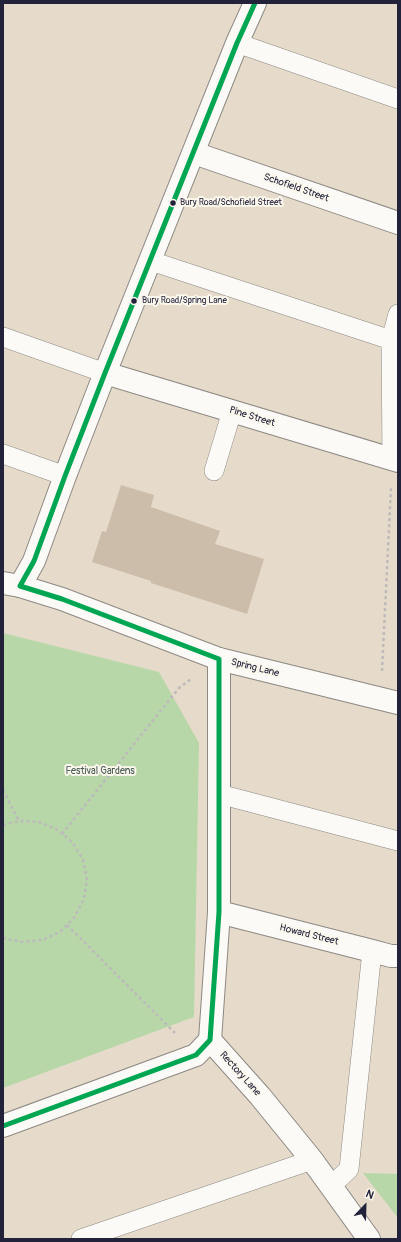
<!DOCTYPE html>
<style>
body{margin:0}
#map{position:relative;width:401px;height:1242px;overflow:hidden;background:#e6dbca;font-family:Pangolin,sans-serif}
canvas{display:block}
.frame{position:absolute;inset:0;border:4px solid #22223b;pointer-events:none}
.north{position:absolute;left:345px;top:1186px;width:40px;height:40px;-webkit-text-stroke:3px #fbf7ec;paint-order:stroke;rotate:23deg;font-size:11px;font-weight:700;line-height:16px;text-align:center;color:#22223b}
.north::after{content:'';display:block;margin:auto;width:14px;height:18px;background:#22223b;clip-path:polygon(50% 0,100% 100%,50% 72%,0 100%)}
</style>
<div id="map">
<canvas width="401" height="1242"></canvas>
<div class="frame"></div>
<div class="north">N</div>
</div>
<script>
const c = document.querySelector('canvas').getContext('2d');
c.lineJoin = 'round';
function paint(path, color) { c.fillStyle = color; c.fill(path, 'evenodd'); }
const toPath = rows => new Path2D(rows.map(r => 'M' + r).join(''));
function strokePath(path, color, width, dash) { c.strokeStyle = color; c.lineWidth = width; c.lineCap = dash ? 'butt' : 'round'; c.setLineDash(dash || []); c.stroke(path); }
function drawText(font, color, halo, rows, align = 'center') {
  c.font = font + ' Pangolin,sans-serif'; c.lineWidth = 4; c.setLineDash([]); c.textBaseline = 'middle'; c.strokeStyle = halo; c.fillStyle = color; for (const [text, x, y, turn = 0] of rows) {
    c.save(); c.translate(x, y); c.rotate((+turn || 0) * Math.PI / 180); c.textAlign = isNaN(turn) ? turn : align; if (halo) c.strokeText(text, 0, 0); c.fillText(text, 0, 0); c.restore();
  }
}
const green = toPath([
 [3,633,159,672,199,743,194,1017,3,1088],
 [363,1173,398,1174,398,1218]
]);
const building = toPath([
 [121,485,154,495,151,507,220,531,215,544,264,559,247,614,151,583,151,581,92,562,102,531,106,532]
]);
const path = toPath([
 [382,671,391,488],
 [3,790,19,821],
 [3,825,19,821,39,822,58,830,73,843,83,860,87,880,84,899,74,918,60,932,42,940,22,942,3,938],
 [62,834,179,688,191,679],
 [67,925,175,1033]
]);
const service = toPath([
 [237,43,398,99],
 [151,261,391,340,392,460],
 [3,337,105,373],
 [391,340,398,314],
 [3,454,65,476],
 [214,471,232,411],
 [219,794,398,841],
 [331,1186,349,1169,372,951],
 [81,1239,312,1160]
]);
const minor = toPath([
 [194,153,398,223],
 [105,373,398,461],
 [219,912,372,951,391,956,398,956],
 [210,1040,260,1096,312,1160,369,1239]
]);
const tertiary = toPath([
 [20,586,34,561,65,476,105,373,237,43,255,3],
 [3,1126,196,1055,210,1040,219,912,219,659]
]);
const primary = toPath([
 [3,583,20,586,62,599,219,659,398,703]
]);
const bus1 = toPath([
 [3,1126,196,1055,210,1040,219,912,219,659,62,599,20,586,34,561,65,476,105,373,237,43,255,3]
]);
const markers = [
 [173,203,3.5,"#22223b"],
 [134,301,3.5,"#22223b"]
];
const busNames = [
 ["Bury Road/Schofield Street",180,203],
 ["Bury Road/Spring Lane",142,301]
];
const streetNames = [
 ["Schofield Street",296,188,19],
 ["Pine Street",252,417,17],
 ["Spring Lane",255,668,14],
 ["Howard Street",309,935,14],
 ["Rectory Lane",240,1074,48]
];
const parkNames = [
 ["Festival Gardens",100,771]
];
paint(green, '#b7d7a8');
paint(building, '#ccbdab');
strokePath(service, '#8d8883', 20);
strokePath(minor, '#8d8883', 24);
strokePath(tertiary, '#8d8883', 24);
strokePath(primary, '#8d8883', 24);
strokePath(path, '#bcbaba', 2.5, [3, 3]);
strokePath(service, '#fbfaf7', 19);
strokePath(minor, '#fbfaf7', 22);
strokePath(tertiary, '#fbfaf7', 22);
strokePath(primary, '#fbfaf7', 22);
strokePath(bus1, '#00a651', 5);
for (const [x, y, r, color] of markers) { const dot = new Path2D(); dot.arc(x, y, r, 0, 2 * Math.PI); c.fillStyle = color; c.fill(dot); strokePath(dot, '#fbf7ec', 1.5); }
drawText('9px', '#22223b', '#fbf7ec', busNames, 'left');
drawText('10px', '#22223b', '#fbf7ec', streetNames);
drawText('10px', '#435753', '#fbf7ec', parkNames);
</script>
